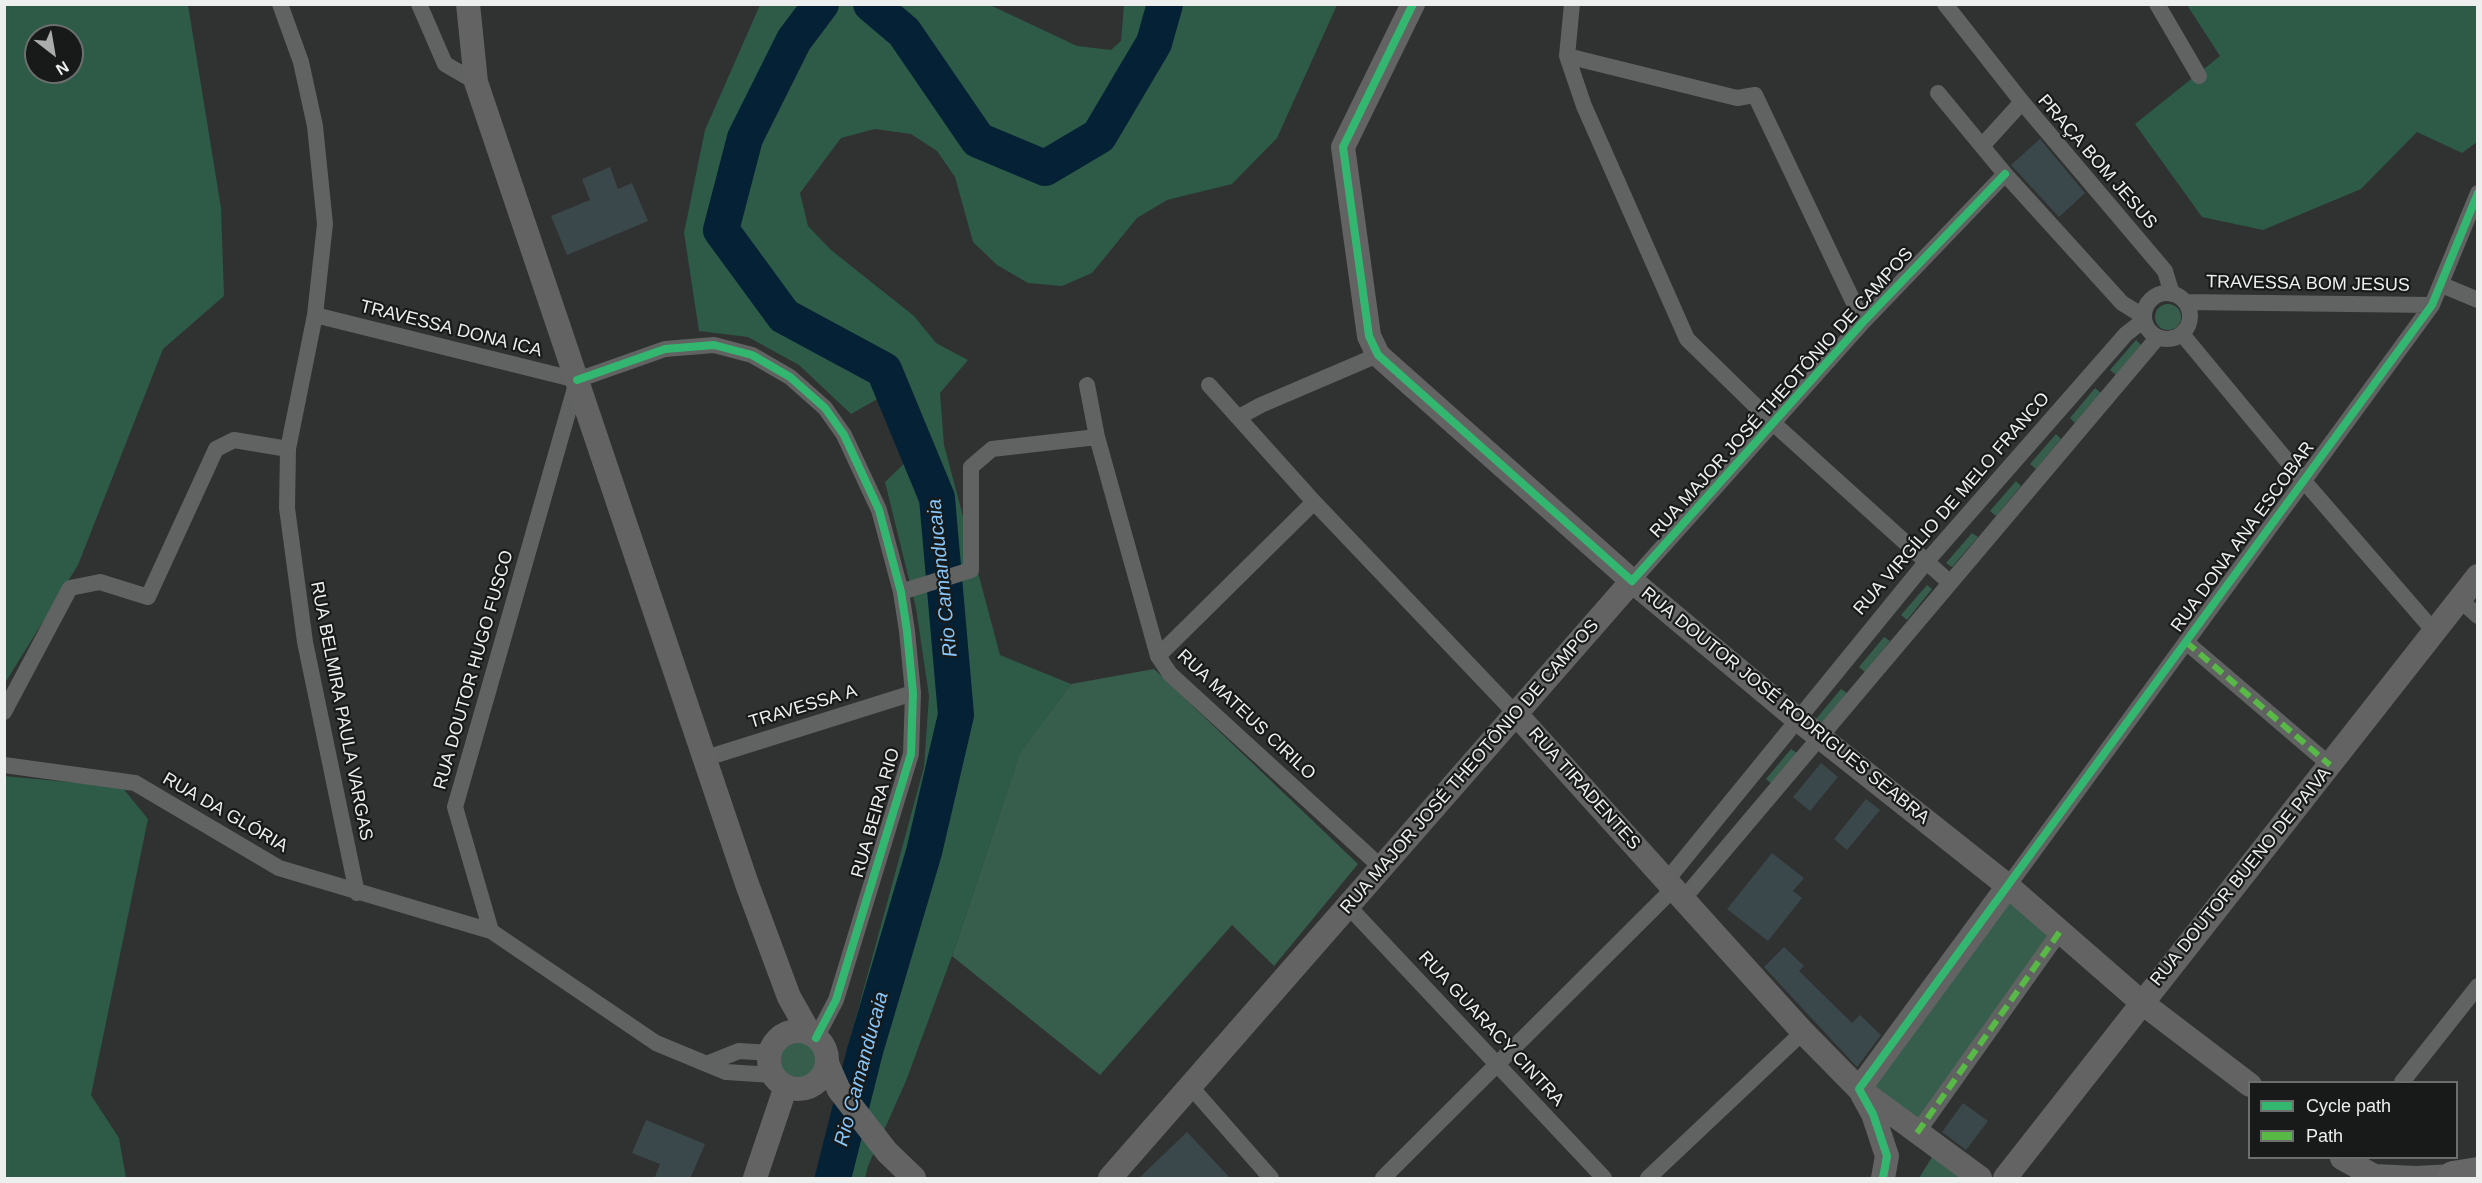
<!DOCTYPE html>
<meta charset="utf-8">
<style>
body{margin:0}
#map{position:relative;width:2482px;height:1183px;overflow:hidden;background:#303131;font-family:Helvetica,sans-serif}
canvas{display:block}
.frame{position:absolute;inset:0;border:6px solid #edefef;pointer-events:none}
.legend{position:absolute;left:2248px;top:1081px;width:210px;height:78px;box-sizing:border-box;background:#181919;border:2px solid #6d6f6f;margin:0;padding:8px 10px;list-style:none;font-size:18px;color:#edefef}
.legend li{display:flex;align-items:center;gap:12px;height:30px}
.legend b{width:30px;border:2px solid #6d6f6f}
.north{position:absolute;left:24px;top:24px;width:60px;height:60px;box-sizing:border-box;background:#181919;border:2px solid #6d6f6f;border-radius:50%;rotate:149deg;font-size:16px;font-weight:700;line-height:24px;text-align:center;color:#edefef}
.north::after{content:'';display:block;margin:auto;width:21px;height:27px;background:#abacac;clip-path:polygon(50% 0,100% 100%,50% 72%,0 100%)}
</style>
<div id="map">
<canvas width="2482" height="1183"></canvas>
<div class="frame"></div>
<ul class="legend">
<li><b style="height:8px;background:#33b770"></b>Cycle path</li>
<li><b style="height:8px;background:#58b947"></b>Path</li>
</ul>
<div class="north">N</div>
</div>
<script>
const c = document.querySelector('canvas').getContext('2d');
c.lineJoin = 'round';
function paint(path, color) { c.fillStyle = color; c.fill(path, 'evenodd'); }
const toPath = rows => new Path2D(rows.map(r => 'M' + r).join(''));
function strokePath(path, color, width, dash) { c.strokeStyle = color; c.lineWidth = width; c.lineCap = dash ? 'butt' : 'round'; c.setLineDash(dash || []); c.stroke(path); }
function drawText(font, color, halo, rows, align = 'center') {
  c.font = font + ' Helvetica,sans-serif'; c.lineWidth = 4.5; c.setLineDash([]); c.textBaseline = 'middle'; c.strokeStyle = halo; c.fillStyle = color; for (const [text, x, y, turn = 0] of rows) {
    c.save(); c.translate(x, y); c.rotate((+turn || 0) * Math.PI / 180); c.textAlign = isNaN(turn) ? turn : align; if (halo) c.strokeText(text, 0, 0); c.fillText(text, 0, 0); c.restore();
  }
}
const green = toPath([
 '2155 317a13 13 0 1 1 26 0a13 13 0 1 1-26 0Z',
 [2136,340,2141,345,2116,375,2110,370],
 [2095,388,2101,393,2075,423,2070,418],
 [2056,434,2061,439,2036,469,2030,464],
 [2016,481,2021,486,1996,516,1990,511],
 [1972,533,1978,537,1952,567,1946,563],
 [1927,585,1932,589,1907,620,1901,615],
 [1884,637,1890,641,1865,672,1859,667],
 [1154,669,1358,864,1274,966,1232,925,1100,1075,952,956,1020,752,1071,684],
 [1841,689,1847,693,1822,724,1816,719],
 [1791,749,1797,753,1772,784,1766,779],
 [2011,895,2056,930,1916,1128,1864,1088],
 '774 1061a25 25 0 1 1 50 0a25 25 0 1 1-50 0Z',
 [1932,1157,1969,1178,1919,1178]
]);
const forest = toPath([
 [5,5,188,5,221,208,224,296,163,349,78,565,5,683],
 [36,36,72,36,72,72,36,72],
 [760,5,990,5,1077,46,1111,50,1121,41,1124,5,1337,5,1277,138,1232,184,1167,200,1137,218,1092,273,1062,286,1028,283,997,265,973,242,955,177,937,151,911,134,875,129,841,138,800,193,808,226,831,250,914,316,936,343,968,360,940,393,944,445,1000,655,1071,684,1020,753,952,956,906,1081,868,1166,865,1178,827,1178,838,1140,846,1054,924,767,929,696,916,608,885,482,910,458,881,397,851,414,799,365,748,337,699,331,684,233,705,130],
 [2187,5,2477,5,2477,142,2462,153,2417,132,2361,189,2263,230,2202,217,2135,124,2220,56],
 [4,776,122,787,148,819,91,1095,119,1138,126,1178,5,1178]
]);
const river = toPath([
 [821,4,794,40,745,138,721,230,784,316,884,370,937,498,956,715,924,852,865,1051,833,1178],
 [871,4,904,32,978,140,1045,168,1099,136,1154,43,1165,4]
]);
const building = toPath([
 [2040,139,2085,193,2059,217,2011,165],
 [610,167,618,189,632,183,648,221,567,255,551,216,590,200,582,179],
 [1821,763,1838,777,1810,811,1793,797],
 [1866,799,1880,810,1847,850,1834,839],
 [1772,853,1804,878,1793,891,1802,898,1768,941,1727,909],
 [1784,947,1804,966,1799,971,1852,1023,1860,1015,1881,1035,1857,1067,1764,967],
 [1963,1103,1988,1121,1966,1150,1942,1132],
 [646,1120,705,1144,690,1179,654,1179,660,1164,632,1153],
 [1187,1132,1231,1179,1138,1179]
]);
const street = toPath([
 [280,4,301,62,315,126,325,224,315,315,288,449,287,508,305,642,357,893],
 [419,4,445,64,476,82],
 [1572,4,1567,56,1584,106,1687,339,1772,422,1949,582],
 [1945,4,2022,102,2165,271,2172,294],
 [2157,4,2199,76],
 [1567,56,1737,98,1755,95,1863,322],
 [1938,93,2005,174,2122,303,2143,316],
 [1982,146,2022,102],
 [2442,285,2478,300],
 '2144 316a23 23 0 1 1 46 0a23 23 0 1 1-46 0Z',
 [2185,302,2432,305],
 [315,315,577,380],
 [2182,334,2303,480,2433,630],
 [577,380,665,349,714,345,752,355,790,377,825,408,844,435,879,510,901,592,907,631,913,693,911,754,836,1000,816,1038],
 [577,381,455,807,491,931,656,1043,726,1072,773,1075],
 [1087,385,1097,437,1158,656,1170,674,1382,868],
 [1209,385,1314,502,1516,714],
 [1239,417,1261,405,1378,355],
 [1632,581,1863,322,2005,174],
 [901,592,971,570,971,467,992,449,1097,437],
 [2459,599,2478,616],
 [2186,642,2330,765],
 [1158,656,1314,502],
 [4,712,70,588,100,582,148,597,216,449,234,440,288,449],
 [703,759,913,693],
 [4,765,135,783,279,868,491,931],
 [1667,880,1927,561,2126,334,2144,320],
 [2008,886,2432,305,2478,193],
 [1684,898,2158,337],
 [1348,906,1604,1178],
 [709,1063,739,1051,771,1053],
 [2402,1082,2478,986],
 [1191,1087,1271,1178],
 [1917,1133,2061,930],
 [1383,1178,1674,888],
 [1648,1178,1803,1032]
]);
const secondary = toPath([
 [468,4,476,82,747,884,789,997,810,1034],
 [1413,4,1343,147,1369,336,1378,355,1632,581,1796,718,2008,886,2141,1002,2250,1085],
 [1516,714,1803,1032,1859,1089,1980,1178],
 '769 1060a29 29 0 1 1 58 0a29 29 0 1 1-58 0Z',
 [827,1063,839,1090,887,1152,914,1178],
 [1859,1089,2008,886],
 [1862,1094,1873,1114,1887,1156,1883,1178],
 [2342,1158,2374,1176,2416,1178,2453,1176,2462,1178],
 [755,1178,786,1086],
 [1110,1178,1632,581],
 [2005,1178,2478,576]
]);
const highway = toPath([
 [2453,1176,2478,1172]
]);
const quiet = toPath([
 [2186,642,2330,765],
 [1917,1133,2061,930]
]);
const cycleway = toPath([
 [1413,4,1343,147,1369,336,1378,355,1632,581,1863,322,2005,174],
 [577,380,665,349,714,345,752,355,790,377,825,408,844,435,879,510,901,592,907,631,913,693,911,754,836,1000,816,1038],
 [1883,1178,1887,1156,1873,1114,1859,1089,2432,305,2478,193]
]);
const streetNames = [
 ["PRAÇA BOM JESUS",2097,162,49],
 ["TRAVESSA BOM JESUS",2308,284,1],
 ["TRAVESSA DONA ICA",451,329,14],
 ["RUA MAJOR JOSÉ THEOTÔNIO DE CAMPOS",1782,393,-48],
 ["RUA VIRGÍLIO DE MELO FRANCO",1952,504,-49],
 ["RUA DONA ANA ESCOBAR",2243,537,-54],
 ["RUA DOUTOR HUGO FUSCO",474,670,-74],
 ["RUA DOUTOR JOSÉ RODRIGUES SEABRA",1785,706,39],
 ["TRAVESSA A",803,707,-17],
 ["RUA BELMIRA PAULA VARGAS",341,711,79],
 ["RUA MATEUS CIRILO",1246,715,43],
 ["RUA MAJOR JOSÉ THEOTÔNIO DE CAMPOS",1470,767,-49],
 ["RUA TIRADENTES",1584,789,48],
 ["RUA DA GLÓRIA",225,813,30],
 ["RUA BEIRA RIO",876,813,-74],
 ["RUA DOUTOR BUENO DE PAIVA",2241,877,-51],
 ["RUA GUARACY CINTRA",1491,1029,47]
];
const waterNames = [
 ["Rio Camanducaia",943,578,-96],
 ["Rio Camanducaia",862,1069,-75]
];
paint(green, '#375e4d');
paint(forest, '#2d5b47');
strokePath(river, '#042135', 36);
paint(building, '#3b484b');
strokePath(street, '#616262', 16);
strokePath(secondary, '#636363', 24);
strokePath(highway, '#676767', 30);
strokePath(quiet, '#58b947', 6, [12, 6]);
strokePath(cycleway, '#33b770', 8);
drawText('18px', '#edefef', '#181919', streetNames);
drawText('italic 20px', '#86c8fd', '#181919', waterNames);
</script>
